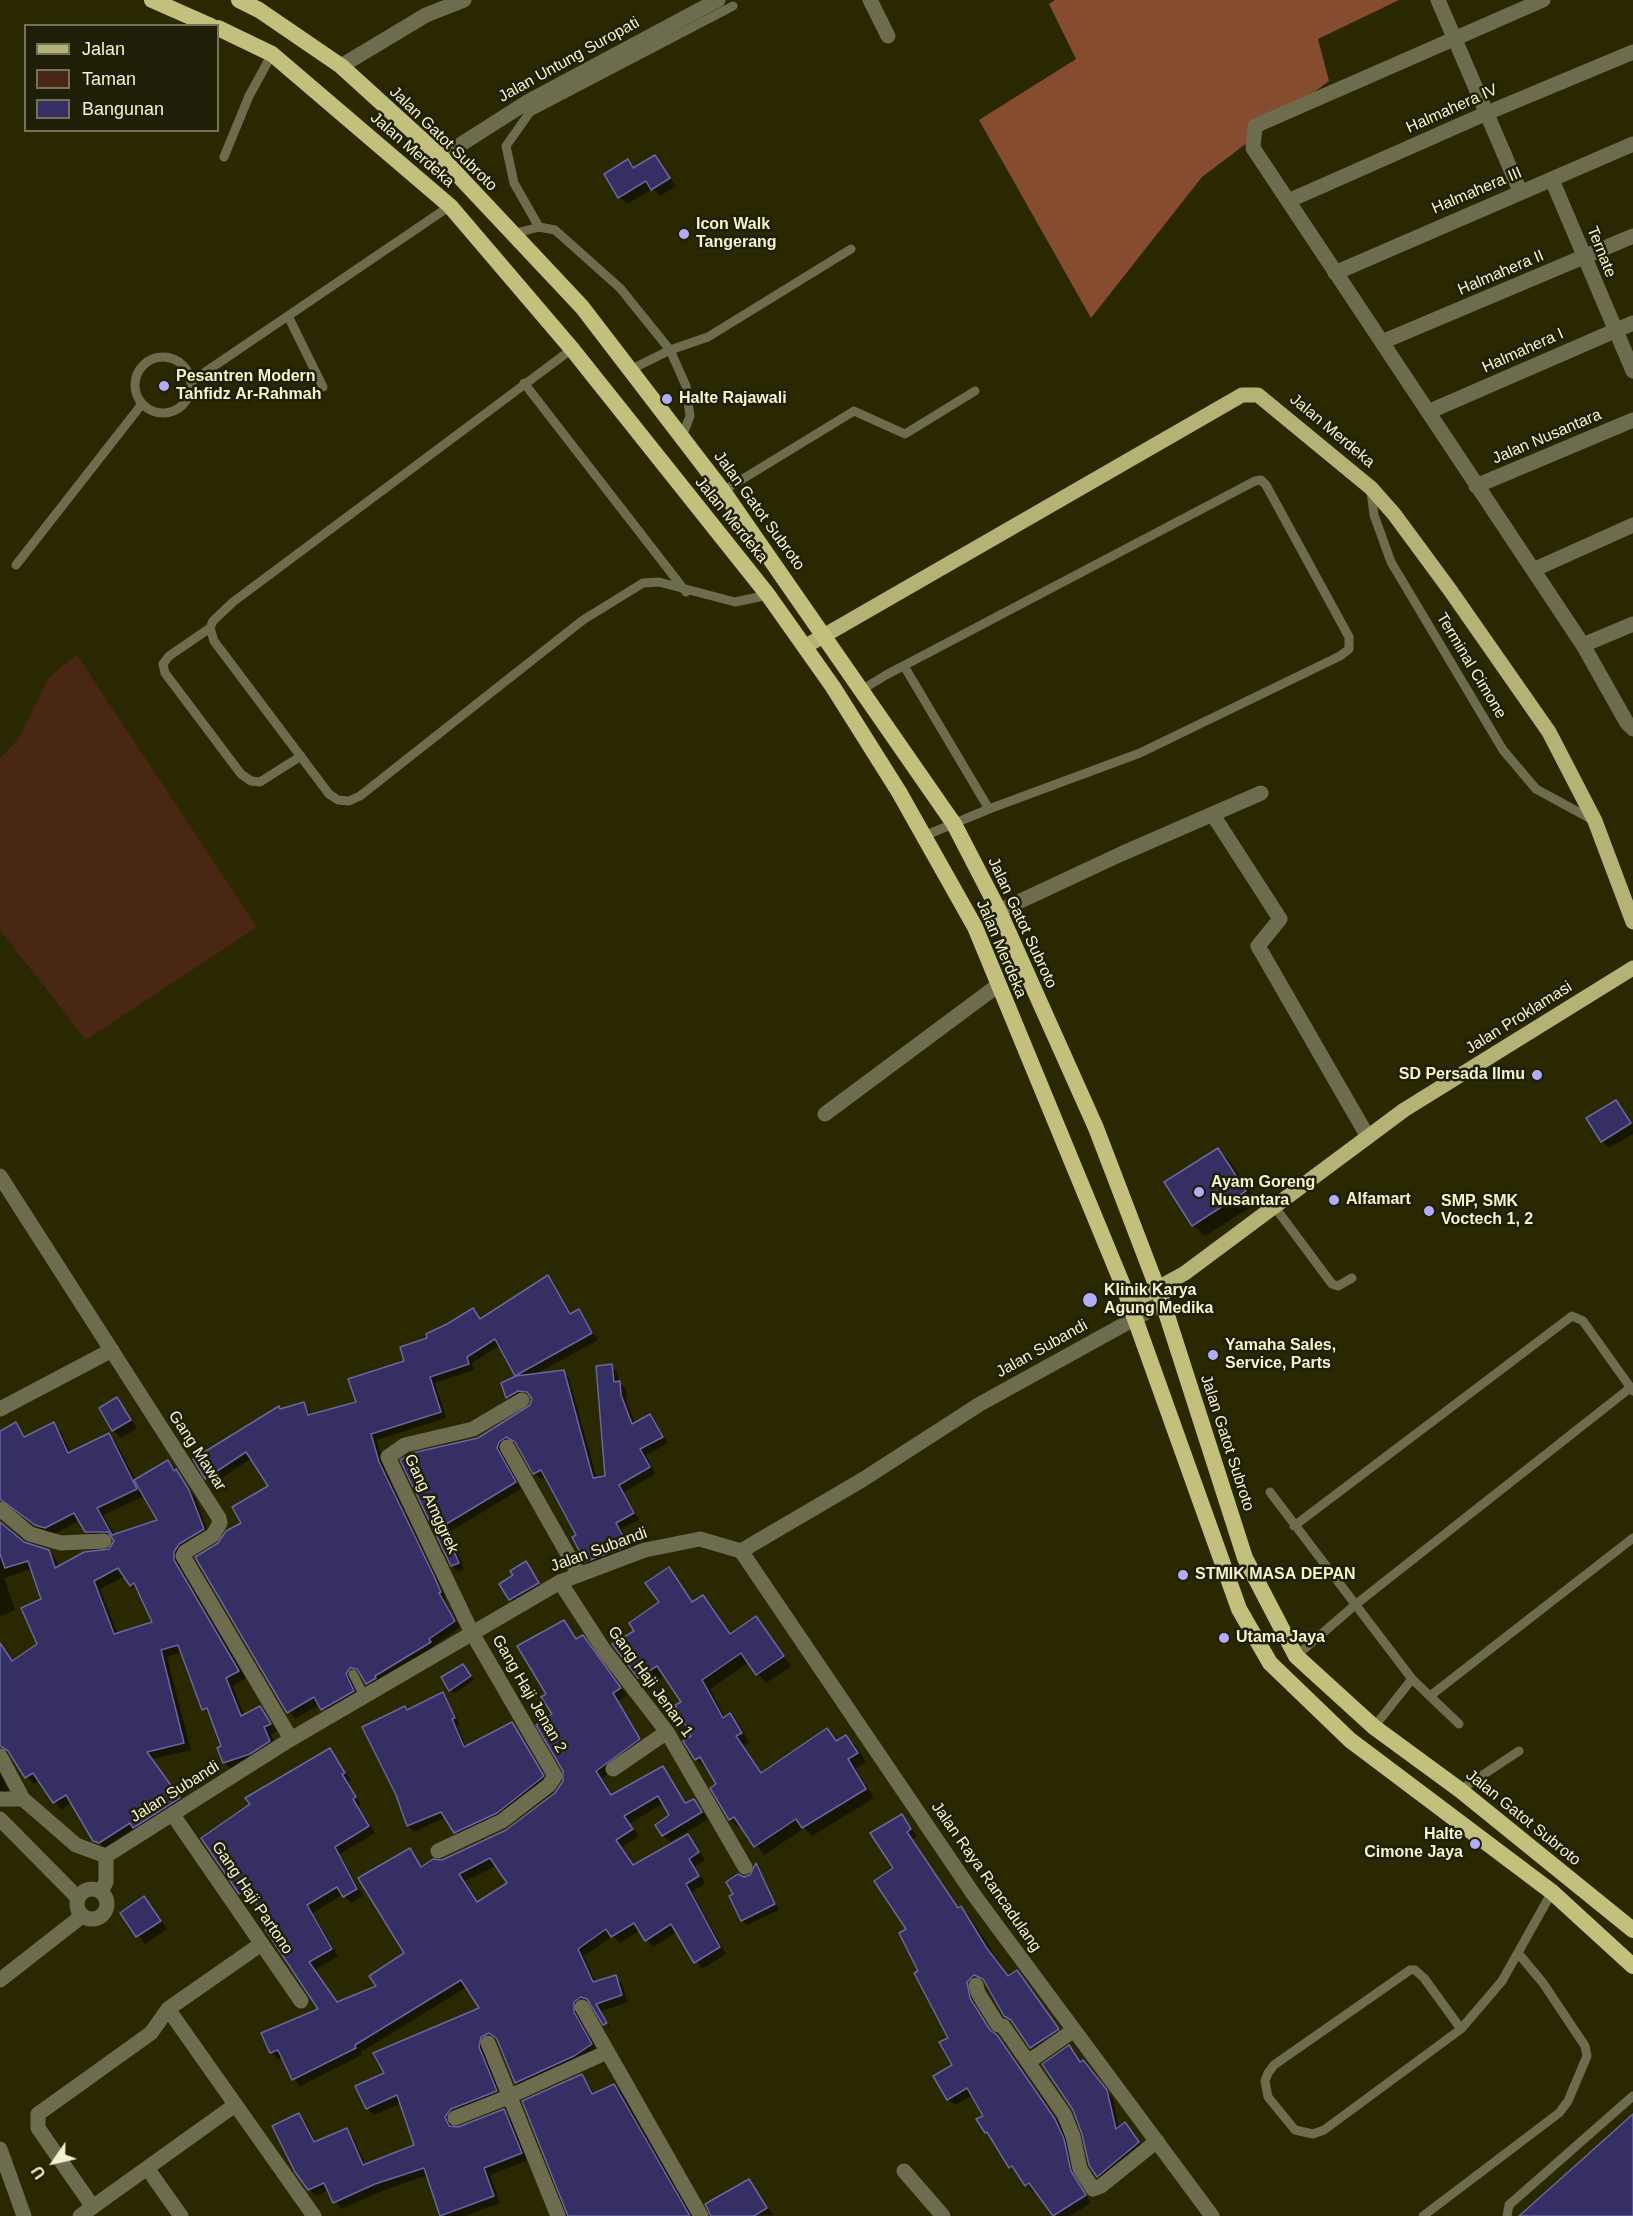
<!DOCTYPE html>
<style>
body{margin:0}
#map{position:relative;width:1633px;height:2216px;overflow:hidden;background:#2a2801;font-family:Arial,sans-serif}
canvas{display:block}
.legend{position:absolute;left:24px;top:24px;width:195px;height:108px;box-sizing:border-box;background:#1f1e07;border:2px solid #747357;margin:0;padding:8px 10px;list-style:none;font-size:18px;color:#f4f3cf}
.legend li{display:flex;align-items:center;gap:12px;height:30px}
.legend b{width:30px;border:2px solid #747357}
.north{position:absolute;left:24px;top:2132px;width:60px;height:60px;-webkit-text-stroke:4px #1f1e07;paint-order:stroke;rotate:236deg;font-size:16px;font-weight:700;line-height:24px;text-align:center;color:#f4f3cf}
.north::after{content:'';display:block;margin:auto;width:21px;height:27px;background:#f4f3cf;clip-path:polygon(50% 0,100% 100%,50% 72%,0 100%)}
</style>
<div id="map">
<canvas width="1633" height="2216"></canvas>
<ul class="legend">
<li><b style="height:8px;background:#b4b275"></b>Jalan</li>
<li><b style="height:16px;background:#4a2614"></b>Taman</li>
<li><b style="height:16px;background:#362f63"></b>Bangunan</li>
</ul>
<div class="north">U</div>
</div>
<script>
const c = document.querySelector('canvas').getContext('2d');
c.lineJoin = 'round';
function paint(path, color) { c.fillStyle = color; c.fill(path, 'evenodd'); }
const toPath = rows => new Path2D(rows.map(r => 'M' + r).join(''));
function strokePath(path, color, width, dash) { c.strokeStyle = color; c.lineWidth = width; c.lineCap = dash ? 'butt' : 'round'; c.setLineDash(dash || []); c.stroke(path); }
function drawText(font, color, halo, rows, align = 'center') {
  c.font = font + ' Arial,sans-serif'; c.lineWidth = 5; c.setLineDash([]); c.textBaseline = 'middle'; c.strokeStyle = halo; c.fillStyle = color; for (const [text, x, y, turn = 0] of rows) {
    c.save(); c.translate(x, y); c.rotate((+turn || 0) * Math.PI / 180); c.textAlign = isNaN(turn) ? turn : align; if (halo) c.strokeText(text, 0, 0); c.fillText(text, 0, 0); c.restore();
  }
}
const green = toPath([
 [77,655,257,927,86,1040,0,930,0,758,19,738,49,677]
]);
const forest = toPath([
 [1055,0,1399,0,1318,39,1329,81,1202,177,1091,318,979,120,1076,59,1049,4]
]);
const shadow = toPath([
 [655,156,676,186,660,196,653,189,627,204,619,197,628,161,635,169],
 [1616,1102,1631,1121,1602,1140],
 [1633,1124,1633,1134,1609,1148,1603,1142],
 [1218,1149,1230,1161,1257,1203,1205,1236,1193,1225],
 [547,1277,571,1315,579,1311,598,1340,534,1375,563,1371,569,1378,597,1479,607,1477,611,1366,617,1372,619,1382,626,1389,627,1402,635,1424,650,1416,668,1443,646,1455,655,1474,624,1492,639,1520,621,1529,633,1552,592,1568,586,1561,578,1535,546,1477,541,1479,535,1473,519,1446,514,1443,505,1448,503,1455,521,1489,449,1532,464,1569,458,1572,452,1565,402,1461,478,1439,531,1406,532,1397,524,1397,514,1403,508,1397,503,1384,518,1376,500,1345,472,1363,474,1370,435,1383,446,1418,377,1440,385,1470,446,1599,444,1600,460,1627,434,1646,436,1649,373,1689,362,1674,356,1674,352,1681,359,1697,329,1715,320,1704,295,1719,197,1558,219,1544,243,1523,270,1487,252,1458,213,1484,207,1478,280,1410,304,1403,312,1415,358,1403,448,1326,472,1310,482,1320],
 [117,1399,137,1428,121,1438,113,1430],
 [16,1424,26,1437,53,1424,61,1432,71,1453,109,1434,116,1442,136,1481,167,1462,175,1469,196,1499,210,1537,181,1560,181,1569,246,1678,233,1686,244,1716,260,1708,277,1731,271,1735,276,1748,231,1769,224,1762,223,1747,212,1717,204,1709,182,1652,167,1657,191,1750,152,1759,186,1806,107,1850,95,1840,72,1802,61,1810,40,1781,34,1784,27,1777,12,1755,3,1754,0,1759,0,1642,13,1662,39,1645,43,1600,32,1569,4,1578,15,1610,0,1616,0,1524,23,1543,48,1551,56,1559,59,1568,110,1551,116,1539,94,1539,80,1520,53,1535,44,1532,15,1508,5,1506,0,1510,0,1433],
 [145,1496,159,1521,115,1536,103,1515],
 [125,1576,131,1585,140,1592,154,1623,118,1635,100,1589],
 [529,1567,541,1587,514,1603,501,1585],
 [669,1569,694,1603,703,1597,712,1605,731,1634,756,1618,791,1666,766,1683,749,1662,710,1689,725,1718,730,1715,739,1724,749,1742,744,1746,762,1773,827,1730,838,1742,846,1737,855,1745,866,1762,856,1769,874,1798,812,1836,804,1828,764,1855,742,1826,739,1828,730,1819,712,1788,718,1785,707,1767,705,1768,696,1759,684,1702,665,1675,648,1686,639,1677,636,1631,661,1603],
 [563,1622,578,1640,583,1637,589,1644,627,1696,618,1701,646,1746,602,1778,613,1796,663,1767,687,1804,694,1800,708,1819,670,1842,663,1835,671,1816,664,1803,630,1823,639,1836,622,1847,635,1866,688,1836,695,1843,705,1860,694,1867,705,1883,692,1892,726,1954,702,1969,677,1932,653,1947,640,1930,620,1943,613,1936,584,1956,596,1983,615,1977,622,1984,628,2002,602,2011,612,2031,593,2005,580,2009,580,2020,598,2051,523,2089,516,2082,499,2041,497,2040,487,2043,503,2098,454,2120,452,2128,458,2129,504,2111,511,2118,528,2160,490,2175,500,2203,465,2216,442,2216,428,2175,382,2191,341,2209,329,2190,316,2196,309,2189,299,2115,306,2122,316,2143,346,2130,353,2137,366,2166,416,2146,401,2103,374,2115,367,2108,386,2073,481,2008,467,1987,361,2052,362,2055,300,2086,294,2079,283,2057,278,2059,271,2052,320,2009,252,1896,247,1900,240,1893,330,1750,351,1780,348,1782,361,1805,359,1806,375,1833,340,1854,363,1896,351,1903,343,1894,313,1913,338,1956,315,1970,338,2003,379,1987,406,1953,410,1850,423,1867,442,1861,507,1831,556,1794,565,1782,554,1715,548,1695],
 [497,1865,509,1884,479,1903,465,1881],
 [463,1665,474,1680,454,1694,443,1678],
 [442,1694,460,1724,457,1726,467,1748,512,1724,549,1782,503,1818,461,1838,446,1817,414,1832,408,1826,397,1794,405,1707,408,1711],
 [0,1771,9,1790,0,1796],
 [901,1816,917,1836,913,1839,959,1909,961,1908,968,1914,1009,1977,1017,1972,1062,2031,1038,2054,1005,2015,988,1984,982,1981,973,1989,976,2006,993,2034,1004,2043,1062,2127,1070,2147,1077,2180,1091,2203,1070,2216,1053,2216,1035,2190,1033,2192,1010,2167,986,2132,985,2116,973,2095,955,2105,949,2099,954,2065,950,2038,920,1972,895,1869],
 [756,1865,779,1910,747,1925,742,1920,744,1878,751,1876],
 [144,1898,167,1929,145,1944,122,1913],
 [1069,2047,1113,2098,1119,2128,1125,2124,1144,2149,1104,2182,1098,2176],
 [582,2076,595,2094,614,2085,621,2092,692,2216,569,2216],
 [749,2181,773,2215,711,2216]
]);
const building = toPath([
 [655,155,670,178,651,190,646,181,618,198,604,174,628,159,633,168,655,155],
 [1616,1100,1631,1123,1601,1142,1586,1118,1616,1100],
 [1218,1148,1246,1191,1192,1226,1164,1182,1218,1148],
 [548,1275,570,1314,579,1309,592,1333,515,1376,495,1339,467,1357,469,1364,430,1377,441,1412,371,1434,379,1462,433,1574,441,1592,439,1593,455,1621,429,1639,431,1642,375,1676,376,1678,366,1684,357,1669,350,1668,346,1674,354,1691,321,1710,314,1697,287,1713,195,1557,218,1543,226,1531,241,1523,232,1507,268,1486,246,1452,205,1479,193,1459,279,1406,280,1409,304,1402,308,1415,356,1402,348,1379,404,1361,400,1347,427,1338,426,1334,447,1324,473,1308,480,1319,548,1275],
 [612,1364,614,1382,620,1381,621,1395,632,1424,650,1414,663,1437,640,1449,650,1467,619,1485,634,1513,616,1523,628,1546,585,1562,572,1537,576,1535,541,1470,533,1474,515,1442,506,1437,499,1442,497,1448,516,1482,443,1526,459,1563,451,1566,400,1460,412,1453,478,1438,530,1405,532,1399,527,1392,518,1391,506,1398,501,1383,516,1376,564,1370,593,1478,605,1476,596,1366,612,1364],
 [117,1397,131,1420,112,1431,99,1408,117,1397],
 [16,1422,24,1437,54,1422,68,1453,109,1433,137,1489,97,1508,112,1535,157,1520,134,1480,168,1460,174,1471,176,1469,189,1490,204,1529,179,1544,174,1552,174,1560,239,1671,226,1678,241,1716,260,1706,271,1724,264,1727,270,1741,250,1754,223,1763,217,1748,221,1746,207,1708,202,1710,178,1645,161,1650,184,1743,147,1752,180,1798,133,1828,130,1823,99,1843,93,1841,66,1795,53,1803,33,1773,25,1778,8,1751,0,1746,0,1643,12,1661,37,1644,21,1608,41,1599,28,1561,5,1568,0,1554,0,1522,24,1542,49,1550,55,1568,84,1552,109,1549,114,1541,108,1532,85,1532,74,1513,45,1528,35,1525,0,1499,0,1431,16,1422],
 [118,1568,130,1586,134,1583,152,1622,114,1634,94,1581,118,1568],
 [526,1561,539,1583,509,1600,499,1584,513,1575,510,1571,526,1561],
 [669,1567,692,1602,703,1595,730,1634,756,1616,784,1656,756,1675,741,1653,702,1680,723,1718,730,1713,742,1733,736,1736,761,1773,827,1728,836,1741,846,1735,858,1753,848,1759,866,1789,802,1828,796,1819,754,1847,734,1817,729,1820,710,1788,716,1784,700,1757,695,1760,683,1741,691,1736,675,1705,681,1702,657,1666,638,1678,612,1644,634,1631,629,1623,659,1602,645,1583,669,1567],
 [564,1620,576,1639,583,1635,621,1688,613,1693,640,1739,596,1771,611,1795,663,1766,685,1803,694,1799,702,1812,662,1836,655,1825,669,1815,658,1796,624,1816,633,1829,616,1840,633,1865,688,1834,699,1852,689,1859,699,1876,686,1884,720,1947,694,1963,671,1924,645,1941,634,1923,611,1937,606,1929,578,1949,593,1982,616,1975,622,1995,596,2004,607,2023,603,2025,587,1999,581,1997,574,2002,574,2012,592,2044,574,2056,515,2083,497,2039,489,2033,481,2037,479,2047,497,2091,451,2109,445,2117,449,2126,458,2127,504,2109,522,2153,484,2168,494,2196,440,2216,424,2168,375,2184,333,2203,324,2183,308,2190,295,2172,272,2126,299,2113,314,2142,347,2128,363,2165,414,2145,397,2095,366,2109,355,2086,384,2073,373,2053,479,2008,461,1980,355,2045,356,2048,292,2080,278,2050,270,2053,261,2033,318,2009,265,1929,271,1926,246,1889,239,1894,201,1838,250,1804,245,1798,330,1748,345,1773,342,1774,356,1797,353,1799,369,1826,335,1847,357,1889,343,1897,337,1887,307,1905,332,1949,309,1962,337,2002,376,1986,369,1976,404,1953,358,1878,410,1848,421,1867,433,1859,442,1860,506,1830,555,1793,563,1781,563,1771,536,1725,552,1714,541,1697,546,1694,517,1646,564,1620],
 [490,1858,507,1883,477,1902,459,1874,490,1858],
 [463,1664,471,1676,449,1691,441,1677,463,1664],
 [443,1692,455,1718,452,1719,464,1747,512,1722,544,1776,497,1813,454,1833,441,1812,407,1826,396,1795,362,1727,405,1706,407,1710,443,1692],
 [902,1814,911,1829,907,1832,958,1908,961,1906,986,1947,1008,1976,1017,1970,1059,2029,1030,2048,1011,2020,1004,2016,983,1979,974,1975,967,1982,970,1998,990,2030,997,2035,1055,2119,1064,2139,1071,2171,1086,2195,1053,2216,1029,2183,1025,2186,1012,2166,1009,2168,987,2132,985,2133,976,2119,983,2116,967,2088,947,2100,933,2076,952,2065,939,2042,948,2038,914,1973,918,1971,899,1933,906,1929,874,1881,893,1868,870,1833,902,1814],
 [756,1863,775,1904,741,1921,729,1896,733,1894,726,1882,738,1874,744,1877,750,1875,756,1863],
 [144,1896,161,1921,136,1937,120,1913,144,1896],
 [1069,2045,1080,2062,1083,2060,1107,2090,1116,2129,1125,2122,1139,2142,1097,2177,1089,2165,1082,2134,1073,2110,1042,2064,1069,2045],
 [582,2074,592,2094,614,2084,690,2216,568,2216,522,2101,582,2074],
 [1633,2114,1633,2216,1519,2216,1633,2114],
 [749,2179,767,2208,754,2216,711,2216,705,2204,749,2179]
]);
const service = toPath([
 [224,157,249,96,272,54],
 [539,227,514,183,506,146,530,112,733,6],
 [513,234,539,227,555,230,620,288,670,350,686,386,690,416,682,437],
 [288,316,323,387],
 [572,349,233,602,213,621,210,628,214,641,329,794,338,800,349,801,360,796,583,620,643,583,659,582,735,602,768,595],
 '135 385a28 28 0 1 1 56 0a28 28 0 1 1-56 0Z',
 [630,370,670,350,708,337,851,249],
 [192,381,450,206],
 [524,383,686,592],
 [723,491,854,411,905,434,975,391],
 [1371,491,1374,515,1391,562,1503,750,1536,789,1593,820],
 [16,565,142,404],
 [210,628,169,656,163,664,165,673,241,774,251,781,260,782,301,756],
 [904,666,989,809],
 [863,689,886,675,1255,481,1261,480,1266,485,1349,637,1349,649,1340,656,1140,753,989,809,924,836],
 [1274,1206,1332,1284,1338,1286,1352,1278],
 [1270,1492,1412,1679,1459,1724],
 [1294,1526,1572,1316,1583,1321,1633,1391],
 [1296,1656,1355,1605,1630,1388],
 [353,1674,364,1696],
 [1430,1696,1633,1538],
 [1374,1727,1412,1679],
 [1460,1790,1519,1751],
 [1410,1970,1415,1970,1424,1978,1461,2029,1324,2130,1313,2134,1295,2130,1268,2097,1265,2081,1268,2073,1274,2065,1410,1970],
 [1461,2029,1502,1981,1552,1892],
 [1423,2216,1559,2113,1568,2101,1587,2056,1585,2046,1543,1983,1518,1953],
 [1507,2216,1509,2205,1633,2096]
]);
const minor = toPath([
 [870,0,888,36],
 [1438,0,1520,191],
 [1543,0,1255,126,1253,148,1583,645,1627,723,1633,729],
 [341,66,426,15,464,0],
 [1552,180,1633,371],
 [1288,201,1487,113,1633,52],
 [1335,273,1633,144],
 [1382,342,1633,236],
 [1428,412,1633,323],
 [1476,486,1633,420],
 [1533,570,1633,525],
 [1583,645,1633,624],
 [1213,815,1280,919,1258,946,1368,1137],
 [999,911,1121,854,1261,793],
 [825,1114,997,986],
 [0,1176,219,1518,220,1523,213,1535,185,1552,183,1556,291,1739],
 [0,1409,112,1350],
 [507,1447,579,1574],
 [0,1509,30,1534,61,1543,104,1541],
 [741,1551,974,1895,1212,2216],
 [560,1582,604,1650,667,1732,745,1867],
 [0,1756,23,1799],
 [613,1769,667,1732],
 [173,1815,301,2001],
 [0,1819,78,1898],
 [438,1851,502,1821,549,1785,555,1776,472,1633,388,1457,405,1445,473,1429,522,1400],
 '77 1904a15 15 0 1 1 30 0a15 15 0 1 1-30 0Z',
 [101,1892,106,1882,106,1856],
 [0,1980,82,1916],
 [976,1985,978,1993,998,2025,1003,2026,1028,2062],
 [582,2007,701,2216],
 [168,2009,314,2216],
 [1074,2030,1028,2062,1064,2114,1073,2136,1080,2169,1093,2189,1101,2186,1157,2141],
 [488,2043,558,2216],
 [455,2118,508,2097,607,2052],
 [0,2149,24,2216],
 [147,2168,181,2216],
 [904,2171,943,2216],
 [93,2207,38,2128,38,2114,151,2033,168,2009,254,1949],
 [80,2216,235,2105]
]);
const tertiary = toPath([
 [441,157,529,101,718,0],
 [0,1799,23,1799,76,1845,106,1856,291,1739,560,1582,645,1550,700,1539,741,1551,862,1480,980,1404,1163,1303]
]);
const primary = toPath([
 [806,646,1242,395,1258,395,1371,488,1394,514,1450,590,1549,732,1595,821,1633,922],
 [1129,1304,1185,1273,1404,1110,1633,968]
]);
const trunk = toPath([
 [152,0,211,26],
 [239,0,259,10,341,66,441,157,582,307,723,491,954,824,999,911,1096,1128,1163,1303,1245,1558,1296,1656,1374,1727,1460,1790,1633,1930],
 [218,28,272,54,450,206,572,349,768,595,833,687,899,792,975,927,1124,1288,1239,1609,1270,1663,1350,1740,1552,1892,1633,1966]
]);
const markers = [
 [684,234,6,"#b2adf9"],
 [164,386,6,"#b2adf9"],
 [667,399,6,"#b2adf9"],
 [1537,1075,6,"#b2adf9"],
 [1199,1192,6,"#b2adf9"],
 [1334,1200,6,"#b2adf9"],
 [1429,1211,6,"#b2adf9"],
 [1090,1300,8,"#b2adf9"],
 [1213,1355,6,"#b2adf9"],
 [1183,1575,6,"#b2adf9"],
 [1224,1638,6,"#b2adf9"],
 [1475,1844,6,"#b2adf9"]
];
const streetNames = [
 ["Jalan Untung Suropati",569,60,-29],
 ["Halmahera IV",1452,109,-24],
 ["Jalan Gatot Subroto",443,139,44],
 ["Jalan Merdeka",412,150,41],
 ["Halmahera III",1477,191,-23],
 ["Ternate",1601,252,68],
 ["Halmahera II",1501,273,-23],
 ["Halmahera I",1523,351,-24],
 ["Jalan Merdeka",1332,431,40],
 ["Jalan Nusantara",1547,437,-23],
 ["Jalan Gatot Subroto",759,511,54],
 ["Jalan Merdeka",731,520,51],
 ["Terminal Cimone",1471,666,59],
 ["Jalan Gatot Subroto",1022,923,65],
 ["Jalan Merdeka",1001,949,67],
 ["Jalan Proklamasi",1519,1018,-32],
 ["Jalan Subandi",1042,1349,-29],
 ["Jalan Gatot Subroto",1227,1443,72],
 ["Gang Mawar",197,1451,57],
 ["Gang Amggrek",431,1504,65],
 ["Jalan Subandi",599,1550,-20],
 ["Gang Haji Jenan 1",650,1682,54],
 ["Gang Haji Jenan 2",529,1694,60],
 ["Jalan Subandi",175,1792,-32],
 ["Jalan Gatot Subroto",1523,1818,39],
 ["Jalan Raya Rancadulang",986,1877,55],
 ["Gang Haji Partono",252,1898,56]
];
const poiNames = [
 ["Icon Walk",696,225],
 ["Tangerang",696,243],
 ["Pesantren Modern",176,377],
 ["Tahfidz Ar-Rahmah",176,395],
 ["Halte Rajawali",679,399],
 ["SD Persada Ilmu",1525,1075,"right"],
 ["Ayam Goreng",1211,1183],
 ["Nusantara",1211,1201],
 ["Alfamart",1346,1200],
 ["SMP, SMK",1441,1202],
 ["Voctech 1, 2",1441,1220],
 ["Klinik Karya",1104,1291],
 ["Agung Medika",1104,1309],
 ["Yamaha Sales,",1225,1346],
 ["Service, Parts",1225,1364],
 ["STMIK MASA DEPAN",1195,1575],
 ["Utama Jaya",1236,1638],
 ["Halte",1463,1835,"right"],
 ["Cimone Jaya",1463,1853,"right"]
];
paint(green, '#4a2614');
paint(forest, '#854c30');
paint(shadow, '#0007');
paint(building, '#362f63');
strokePath(building, '#6a65a3', 1.5);
strokePath(service, '#6d6c4f', 9);
strokePath(minor, '#6d6c4f', 15);
strokePath(tertiary, '#6d6c4f', 15);
strokePath(primary, '#b4b275', 15);
strokePath(trunk, '#c2c07c', 16);
for (const [x, y, r, color] of markers) { const dot = new Path2D(); dot.arc(x, y, r, 0, 2 * Math.PI); c.fillStyle = color; c.fill(dot); strokePath(dot, '#1f1e07', 2); }
drawText('16px', '#f4f3cf', '#1f1e07', streetNames);
drawText('bold 16px', '#f4f3cf', '#1f1e07', poiNames, 'left');
</script>
